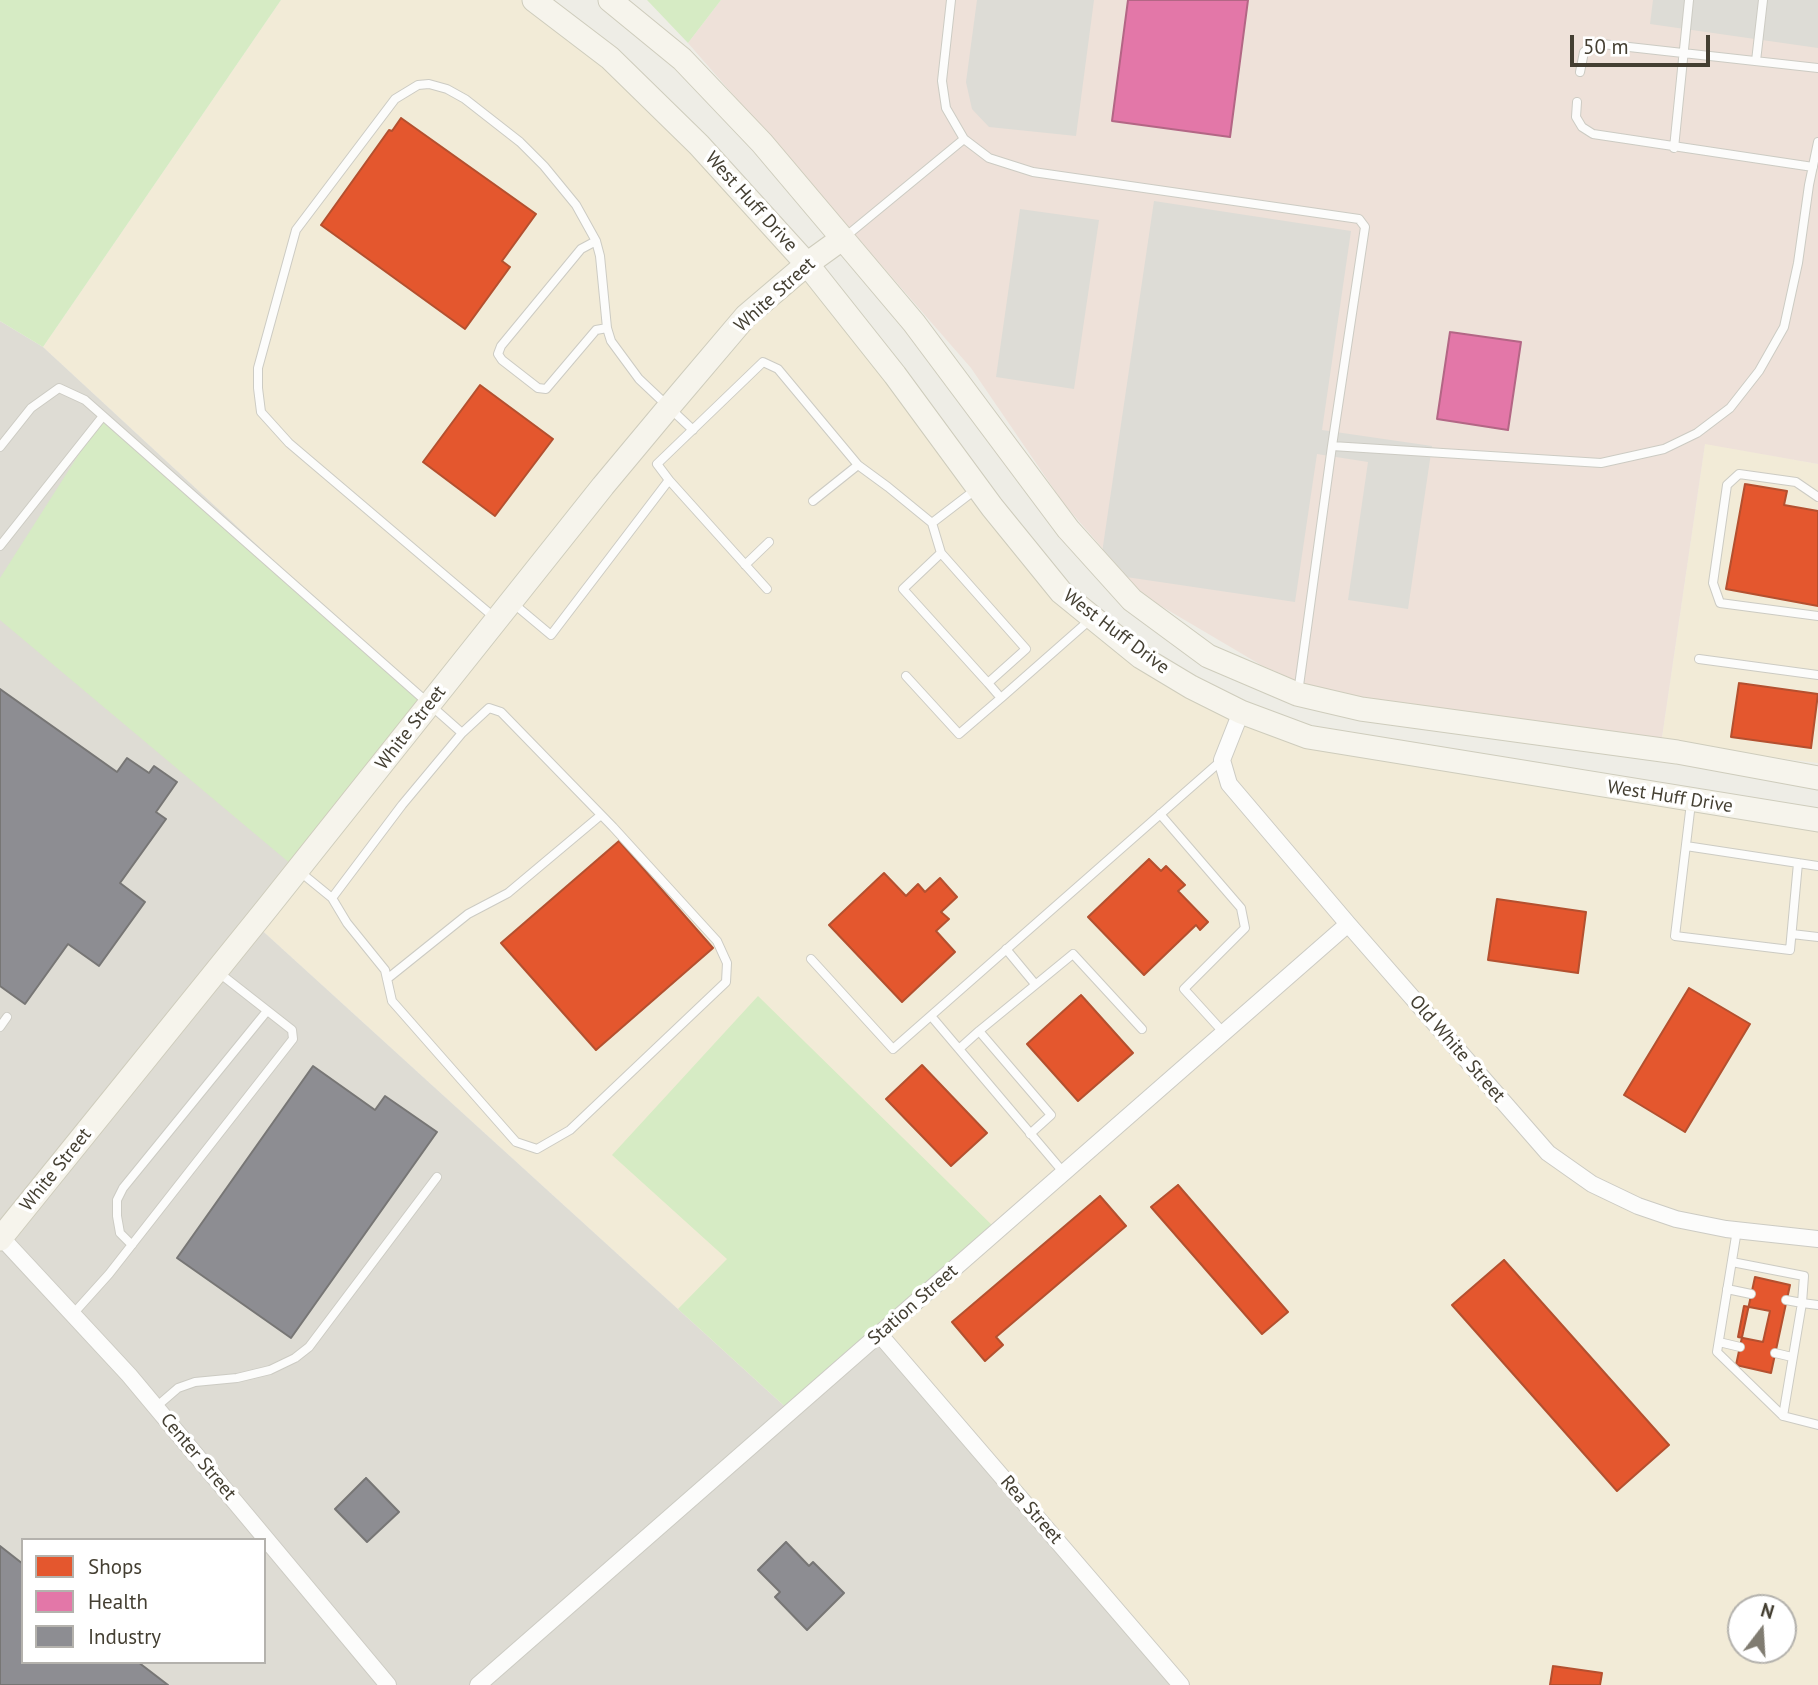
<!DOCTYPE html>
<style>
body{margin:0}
#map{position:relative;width:1818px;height:1685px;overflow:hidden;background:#eeede6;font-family:"PT Sans",sans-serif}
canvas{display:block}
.legend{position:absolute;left:21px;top:1538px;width:245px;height:126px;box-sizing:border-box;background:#fff;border:2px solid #b4b2ad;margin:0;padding:9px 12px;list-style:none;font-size:21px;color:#443f32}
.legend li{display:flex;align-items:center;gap:14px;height:35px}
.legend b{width:35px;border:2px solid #b4b2ad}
.north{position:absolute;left:1727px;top:1594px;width:70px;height:70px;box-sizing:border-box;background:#fff;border:2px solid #b4b2ad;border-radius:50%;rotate:17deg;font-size:19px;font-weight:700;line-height:28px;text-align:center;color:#443f32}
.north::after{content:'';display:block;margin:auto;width:24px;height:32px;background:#807c71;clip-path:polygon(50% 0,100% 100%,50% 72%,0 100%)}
.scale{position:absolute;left:1570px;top:35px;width:140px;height:32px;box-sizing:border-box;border:4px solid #443f32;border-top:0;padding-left:9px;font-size:21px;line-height:24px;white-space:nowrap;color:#443f32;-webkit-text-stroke:5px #fff;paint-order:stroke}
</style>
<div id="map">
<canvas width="1818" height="1685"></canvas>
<ul class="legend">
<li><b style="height:19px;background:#e4572e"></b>Shops</li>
<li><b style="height:19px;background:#e377a8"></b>Health</li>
<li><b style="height:19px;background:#8d8d92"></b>Industry</li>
</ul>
<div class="north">N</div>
<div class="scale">50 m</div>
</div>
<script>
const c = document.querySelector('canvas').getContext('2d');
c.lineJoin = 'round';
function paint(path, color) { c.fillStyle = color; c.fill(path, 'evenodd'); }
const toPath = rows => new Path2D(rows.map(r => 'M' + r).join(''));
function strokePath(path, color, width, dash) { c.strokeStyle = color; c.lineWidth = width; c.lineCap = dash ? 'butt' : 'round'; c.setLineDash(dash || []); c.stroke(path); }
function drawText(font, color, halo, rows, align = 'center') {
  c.font = font + ' "PT Sans",sans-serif'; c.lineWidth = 7; c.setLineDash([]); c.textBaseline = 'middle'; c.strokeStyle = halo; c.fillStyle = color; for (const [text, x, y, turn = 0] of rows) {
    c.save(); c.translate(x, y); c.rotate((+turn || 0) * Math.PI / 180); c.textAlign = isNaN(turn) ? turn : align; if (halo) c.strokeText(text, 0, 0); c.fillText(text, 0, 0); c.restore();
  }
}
const commercial = toPath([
 [281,0,534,0,699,145,992,507,1141,657,1308,737,1818,820,1818,1685,1181,1685,791,1412,255,924,429,704,43,347],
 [1741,1608,1783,1608,1783,1650,1741,1650],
 [1705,443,1818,464,1818,763,1661,744]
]);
const industrial = toPath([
 [0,321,43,347,429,704,255,924,791,1412,880,1335,1181,1685,0,1685],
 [23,1540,264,1540,264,1662,23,1662]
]);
const medical = toPath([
 [721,0,1818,0,1818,464,1705,444,1661,744,1328,695,1261,665,1144,596,1064,504,971,368,688,43]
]);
const green = toPath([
 [0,0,281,0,43,347,0,321],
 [647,0,721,0,688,43],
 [102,418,429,704,298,870,0,620,0,578],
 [758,996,998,1231,791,1412,678,1309,727,1259,612,1155]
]);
const parking = toPath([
 [977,0,1094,0,1076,136,989,127,972,109,966,82],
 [1653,0,1818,0,1818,48,1650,24],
 [1154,201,1351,231,1322,430,1432,446,1408,609,1348,600,1368,462,1317,454,1295,602,1099,573],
 [1020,209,1099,220,1074,389,996,377]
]);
const shops = toPath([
 [401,118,536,214,502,261,510,267,465,329,321,225,389,130,392,131,401,118],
 [480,385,553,439,495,516,423,462,480,385],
 [1745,484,1787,491,1784,505,1818,511,1818,606,1726,589,1745,484],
 [1739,683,1818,694,1811,748,1731,737,1739,683],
 [619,841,713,948,596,1050,501,943,619,841],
 [1149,859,1161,871,1166,866,1185,885,1178,891,1208,922,1200,930,1196,925,1144,975,1088,917,1149,859],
 [884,873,906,896,918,884,925,892,940,878,957,897,941,912,949,919,936,931,955,952,902,1002,829,925,884,873],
 [1497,899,1586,912,1578,973,1488,960,1497,899],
 [1689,988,1750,1024,1685,1132,1624,1095,1689,988],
 [1081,995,1133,1053,1078,1101,1027,1044,1081,995],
 [922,1065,987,1133,951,1166,886,1099,922,1065],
 [1178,1185,1288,1312,1262,1334,1151,1207,1178,1185],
 [1100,1196,1126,1226,996,1337,1003,1345,985,1361,952,1322,1100,1196],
 [1504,1260,1669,1445,1617,1491,1452,1305,1504,1260],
 [1755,1277,1790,1285,1771,1373,1736,1365,1755,1277],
 [1744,1306,1770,1311,1763,1342,1738,1337,1744,1306],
 [1553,1666,1602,1673,1600,1685,1550,1685,1553,1666]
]);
const health = toPath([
 [1128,0,1248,0,1230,137,1112,121,1128,0],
 [1450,332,1521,342,1508,430,1437,419,1450,332]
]);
const industry = toPath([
 [0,689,117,772,127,758,149,773,154,766,177,782,156,812,166,819,120,883,145,902,99,966,68,944,25,1004,0,986,0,689],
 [313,1066,375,1110,385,1096,437,1132,291,1338,177,1258,313,1066],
 [366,1478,399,1512,367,1542,335,1509,366,1478],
 [786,1542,809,1566,813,1562,844,1593,807,1630,775,1597,780,1592,758,1570,786,1542],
 [0,1546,23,1564,23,1662,138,1662,168,1685,0,1685,0,1546]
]);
const lane = toPath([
 [951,0,942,81,946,108,964,139,989,158,1033,172,1359,219,1365,227,1332,446,1601,463,1664,449,1697,433,1730,408,1759,371,1784,327,1798,263,1809,185,1818,142],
 [1756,61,1763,0],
 [1580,72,1584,52,1592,45,1602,44,1818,68],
 [1577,102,1576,117,1582,127,1593,134,1813,167],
 [1674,148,1689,0],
 [845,237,964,139],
 [596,241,581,249,501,346,498,354,502,360,538,388,546,389,596,330,607,328],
 [0,447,31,408,59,388,85,400,462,733,402,805,332,898,347,923,385,970,392,1001,516,1142,537,1149,570,1130,726,982,727,963,717,941,613,827,501,712,489,708,462,733],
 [669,480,767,589],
 [1818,497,1796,482,1739,474,1727,485,1713,583,1720,603,1818,616],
 [813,501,858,465],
 [0,546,103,416],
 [941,553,903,589,988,683,1026,649,941,553,932,523,975,490],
 [745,565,769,542],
 [514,604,551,635,669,480,657,464,763,362,778,369,858,465,888,487,932,523],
 [495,618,289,443,261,412,258,388,258,368,296,230,395,99,418,85,429,84,447,89,465,99,520,142,544,166,576,205,596,241,600,256,607,328,611,341,639,379,693,430],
 [1699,659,1818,675],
 [906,676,959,734,1001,698],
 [988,683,1001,698,1092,618],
 [1298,693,1332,446],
 [1691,803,1675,936,1790,950,1798,863],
 [1160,814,1241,908,1245,928,1184,989,1224,1033],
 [1686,846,1818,866],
 [299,871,332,898],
 [1792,934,1818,937],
 [1006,949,1035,984],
 [811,959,893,1049,1222,760],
 [387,979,468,914,508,893,601,815],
 [931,1016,1064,1173],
 [0,1027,7,1017],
 [959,1049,979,1031],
 [1030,1134,1051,1115,979,1031,1073,954,1142,1029],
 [1737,1230,1717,1352,1783,1416,1818,1425],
 [132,1245,120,1233,117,1216,117,1200,123,1188,267,1011],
 [1732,1262,1804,1276,1802,1303,1818,1305],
 [1727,1289,1751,1294],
 [73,1314,109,1274,293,1039,292,1030,218,972],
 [1719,1342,1740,1347],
 [1775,1353,1792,1357],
 [156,1407,178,1388,195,1382,237,1378,270,1370,295,1358,309,1347,437,1177],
 [1783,1416,1802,1303,1786,1300]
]);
const street = toPath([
 [1241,712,1222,760,1229,784,1348,924,1548,1153,1592,1184,1638,1206,1676,1219,1726,1229,1818,1239],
 [0,1236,129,1375,388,1685],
 [880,1335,1181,1685],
 [478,1685,1348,924]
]);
const secondary = toPath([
 [534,0,610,58,699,145,807,264,895,375,992,507,1061,592,1141,657,1191,687,1241,712,1308,737,1818,820],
 [610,0,682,59,762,143,914,323,1068,529,1132,600,1208,656,1297,694,1361,709,1677,752,1818,778],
 [0,1239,268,907,603,486,668,408,746,316,807,264,843,238]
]);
const streetNames = [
 ["West Huff Drive",751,202,48],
 ["White Street",775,295,-42],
 ["West Huff Drive",1116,632,37],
 ["White Street",411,728,-52],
 ["West Huff Drive",1670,797,9],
 ["Old White Street",1457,1049,49],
 ["White Street",56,1170,-51],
 ["Station Street",913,1305,-41],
 ["Center Street",198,1457,50],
 ["Rea Street",1031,1510,49]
];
paint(commercial, '#f2ebd7');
paint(industrial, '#dedcd4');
paint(medical, '#eee1d9');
paint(green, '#d6ebc4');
paint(parking, '#dddcd6');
paint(shops, '#e4572e');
strokePath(shops, '#b4502f', 2);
paint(health, '#e377a8');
strokePath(health, '#b36685', 2);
paint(industry, '#8d8d92');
strokePath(industry, '#777675', 2);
strokePath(lane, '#cccbc3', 10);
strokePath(street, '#cccbc3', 18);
strokePath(secondary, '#ceccbc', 25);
strokePath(lane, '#fcfcfb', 8);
strokePath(street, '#fcfcfb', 16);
strokePath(secondary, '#f6f4ec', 23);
drawText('19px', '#443f32', '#fff', streetNames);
</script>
